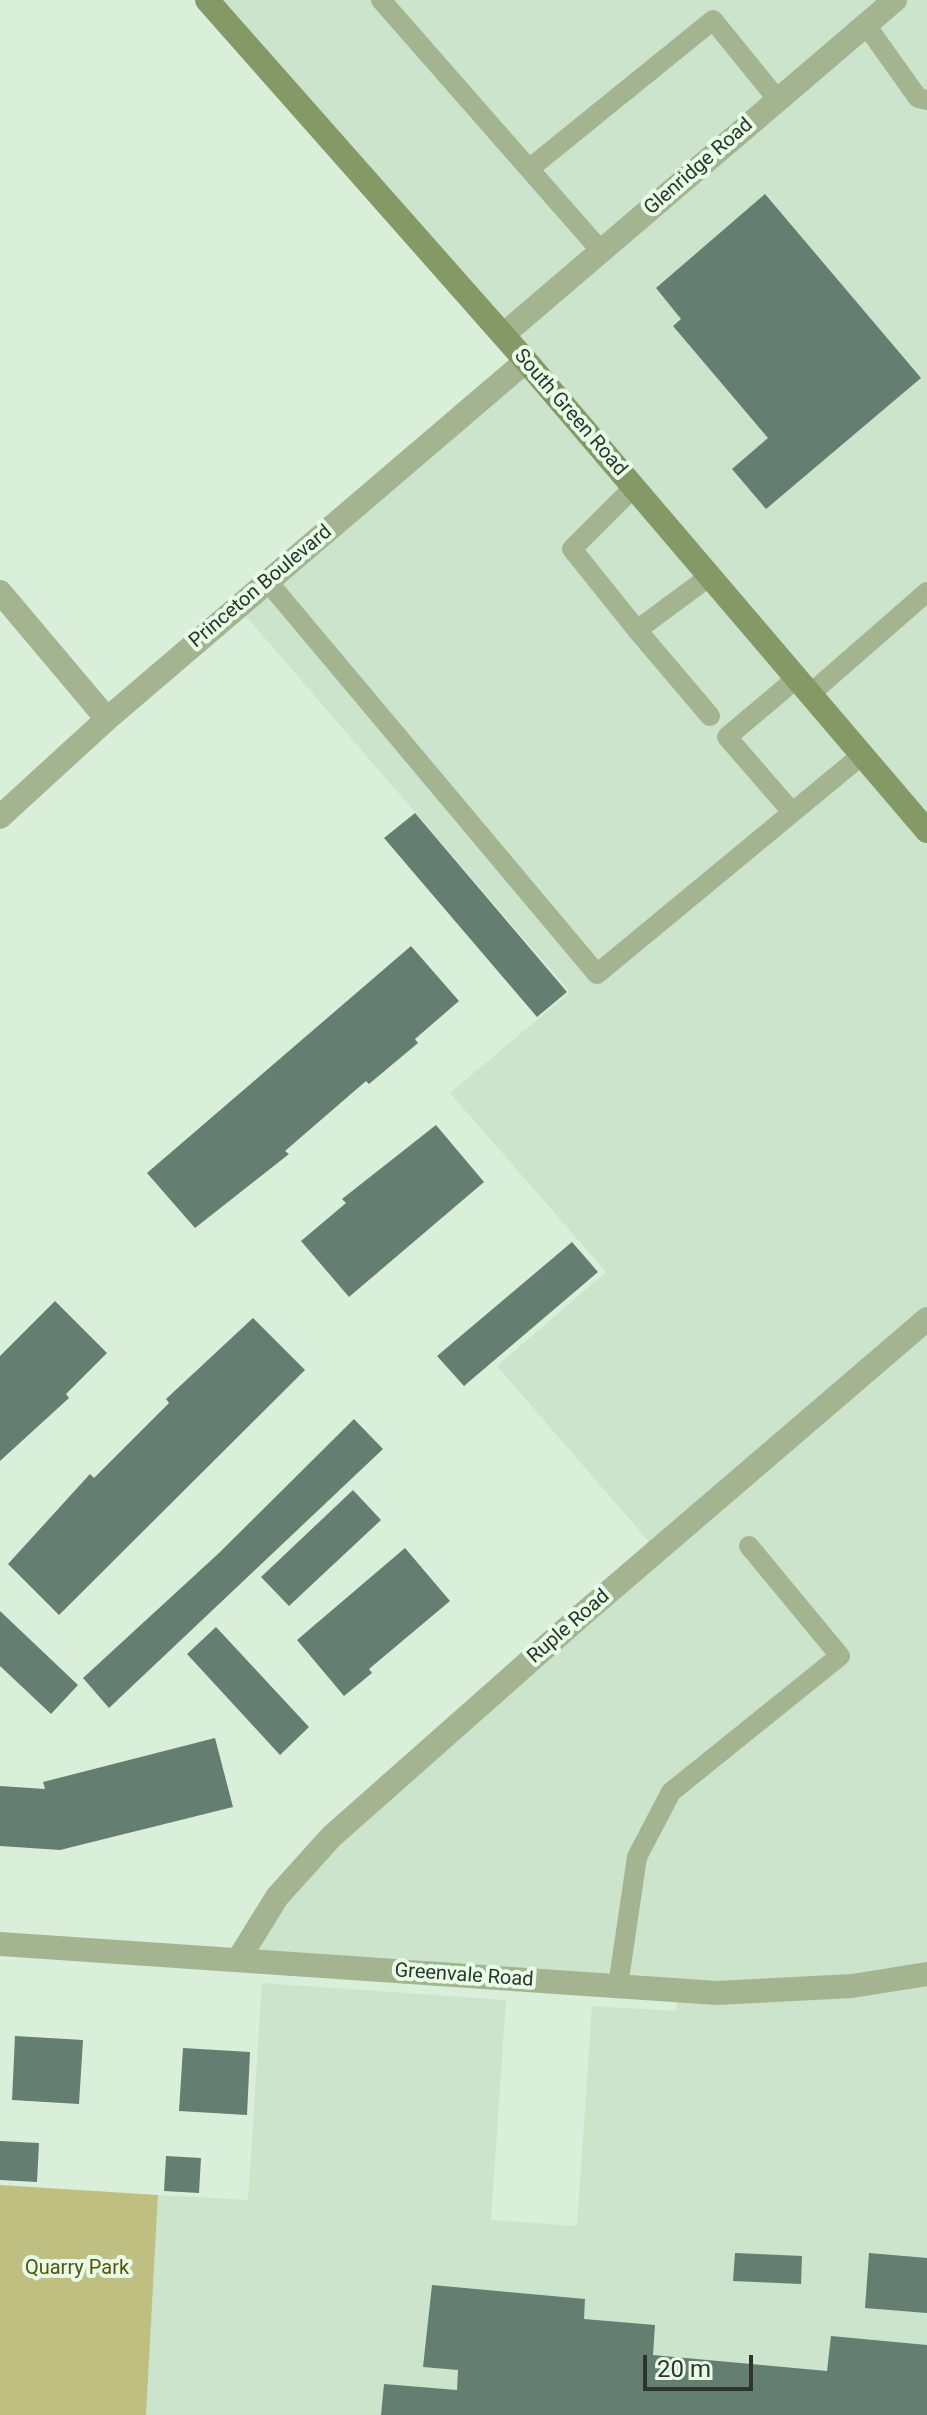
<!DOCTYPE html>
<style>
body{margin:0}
#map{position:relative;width:927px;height:2415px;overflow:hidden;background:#daefda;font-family:Roboto,sans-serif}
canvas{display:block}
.scale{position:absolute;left:643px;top:2355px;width:110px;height:36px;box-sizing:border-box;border:4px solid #2d352d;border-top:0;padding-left:10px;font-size:24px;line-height:28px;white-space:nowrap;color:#2d352d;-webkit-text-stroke:6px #e7fce7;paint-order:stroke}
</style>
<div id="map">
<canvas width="927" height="2415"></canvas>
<div class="scale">20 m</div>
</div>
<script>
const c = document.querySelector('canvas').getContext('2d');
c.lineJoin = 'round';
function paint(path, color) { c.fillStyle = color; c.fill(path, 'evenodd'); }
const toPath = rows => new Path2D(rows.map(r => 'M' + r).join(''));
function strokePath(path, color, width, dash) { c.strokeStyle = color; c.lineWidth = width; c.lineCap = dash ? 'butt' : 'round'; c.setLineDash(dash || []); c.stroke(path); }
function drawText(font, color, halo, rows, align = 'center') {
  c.font = font + ' Roboto,sans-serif'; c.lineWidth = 8; c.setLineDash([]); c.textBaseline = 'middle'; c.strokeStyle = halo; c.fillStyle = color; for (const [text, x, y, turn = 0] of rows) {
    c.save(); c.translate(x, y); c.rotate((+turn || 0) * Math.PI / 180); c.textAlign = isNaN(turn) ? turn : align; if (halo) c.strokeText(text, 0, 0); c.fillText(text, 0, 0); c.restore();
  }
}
const built = toPath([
 [207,0,927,0,927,2415,146,2415,158,2195,248,2200,262,1983,506,2000,491,2220,577,2226,592,2006,676,2011,678,1991,238,1960,277,1897,657,1551,497,1366,606,1272,450,1093,570,992,238,607,526,361]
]);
const green = toPath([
 [0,2185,158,2195,146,2415,0,2415]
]);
const building = toPath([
 [765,194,921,378,766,509,732,469,768,438,673,326,681,319,656,288],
 [415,813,567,992,537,1017,384,838],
 [411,946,459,1001,415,1039,418,1043,369,1084,366,1081,285,1151,289,1154,195,1228,147,1173],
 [436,1125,484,1182,349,1297,301,1241,346,1203,342,1199],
 [572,1242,598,1272,464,1386,437,1356],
 [55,1301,107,1353,66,1394,69,1398,0,1461,0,1356],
 [253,1318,305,1370,59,1615,8,1564,90,1474,94,1478,169,1403,166,1399],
 [354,1419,383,1449,109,1708,83,1678,219,1553],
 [353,1490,381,1520,289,1606,261,1577],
 [405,1548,450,1601,369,1669,372,1673,344,1696,297,1640],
 [0,1611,78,1685,51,1714,0,1666],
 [216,1627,309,1727,280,1755,187,1654],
 [215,1738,233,1807,60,1850,0,1846,0,1786,45,1789,43,1782],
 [15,2036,83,2040,79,2104,12,2100],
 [183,2048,250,2052,247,2115,179,2111],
 [0,2141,39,2143,37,2182,0,2180],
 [166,2156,201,2158,199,2193,164,2191],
 [735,2253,802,2256,801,2284,733,2281],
 [869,2253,927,2258,927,2313,865,2308],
 [432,2285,585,2299,584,2319,655,2325,653,2355,827,2371,831,2336,927,2345,927,2415,381,2415,384,2384,457,2390,458,2370,423,2367]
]);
const service = toPath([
 [381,0,601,251],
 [866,25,918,98,927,100],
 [529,169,713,20,778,100],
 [634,487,572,549,637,630],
 [710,576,637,630,710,716],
 [268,582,597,974,862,755],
 [810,694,927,592],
 [792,812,727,737,797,678],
 [618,1986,637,1857,671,1792,840,1656,749,1546]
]);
const minor = toPath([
 [503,335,895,0],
 [0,592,107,719],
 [0,817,107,719,526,361],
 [0,1944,717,1993,852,1986,927,1974],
 [238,1960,277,1897,331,1837,583,1614,927,1319]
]);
const secondary = toPath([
 [207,0,526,361,927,831]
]);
const streetNames = [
 ["Glenridge Road",699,167,-41],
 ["South Green Road",570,413,49],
 ["Princeton Boulevard",261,587,-40],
 ["Ruple Road",569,1627,-41],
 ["Greenvale Road",464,1976,4]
];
const parkNames = [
 ["Quarry Park",77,2269]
];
paint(built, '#cbe4cb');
paint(green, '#bfbf81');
paint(building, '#657e72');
strokePath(service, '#a4b491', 20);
strokePath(minor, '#a4b491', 24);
strokePath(secondary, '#849965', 24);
drawText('20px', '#2d352d', '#e7fce7', streetNames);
drawText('20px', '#55530d', '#e7fce7', parkNames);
</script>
